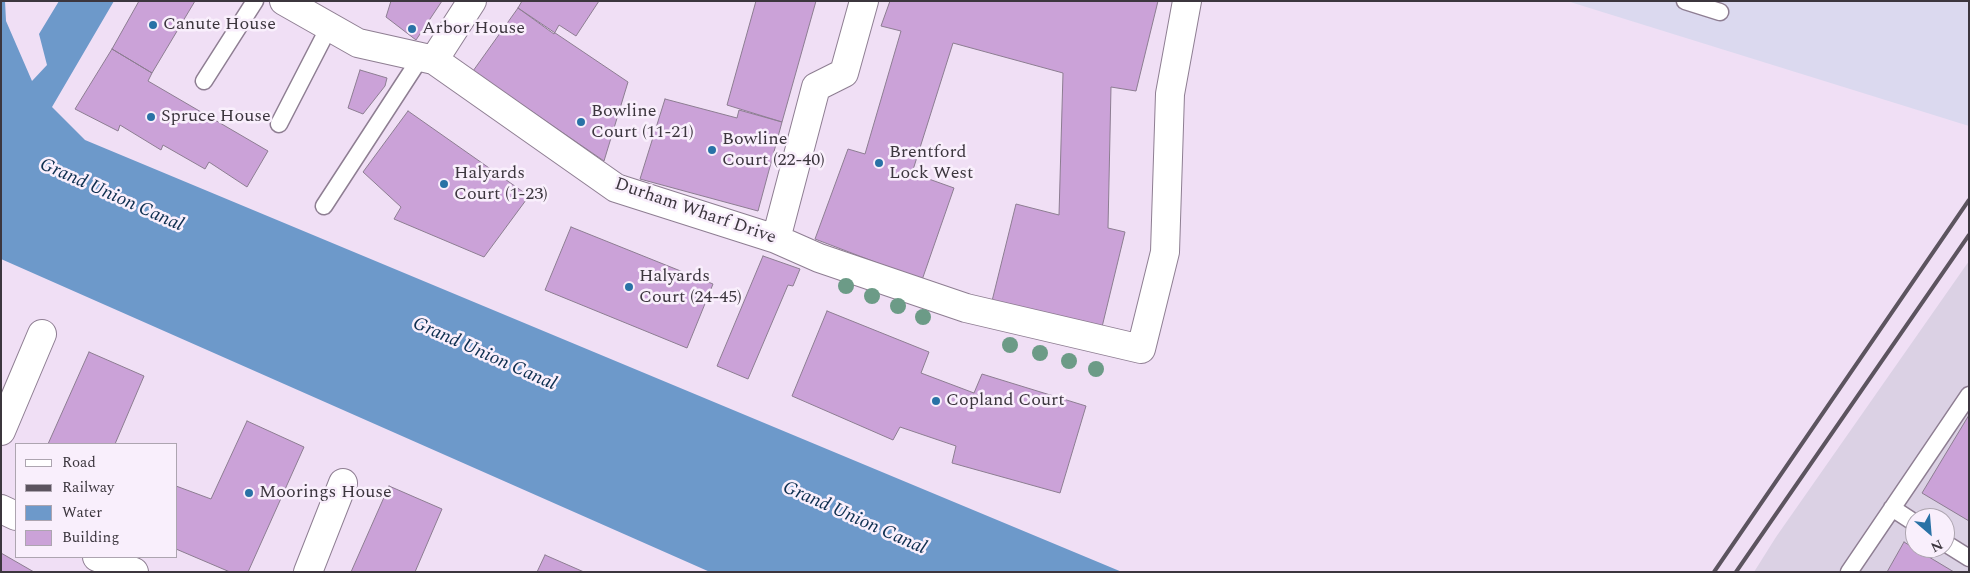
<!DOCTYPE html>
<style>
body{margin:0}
#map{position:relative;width:1970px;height:573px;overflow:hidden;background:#f0dff5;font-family:Spectral,serif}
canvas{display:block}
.frame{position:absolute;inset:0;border:2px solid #3c363e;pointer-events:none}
.legend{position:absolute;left:15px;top:443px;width:162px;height:115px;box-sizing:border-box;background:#f9effc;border:1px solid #ada5b0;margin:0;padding:6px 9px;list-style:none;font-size:15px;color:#3c363e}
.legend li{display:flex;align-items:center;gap:10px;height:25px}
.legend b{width:25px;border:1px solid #ada5b0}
.north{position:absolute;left:1905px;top:508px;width:50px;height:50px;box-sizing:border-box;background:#f9effc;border:1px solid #ada5b0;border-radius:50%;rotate:153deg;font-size:14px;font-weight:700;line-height:20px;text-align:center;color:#3c363e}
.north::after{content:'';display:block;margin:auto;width:18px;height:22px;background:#2972a6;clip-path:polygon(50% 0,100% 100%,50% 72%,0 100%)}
</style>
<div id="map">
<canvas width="1970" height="573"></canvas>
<div class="frame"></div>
<ul class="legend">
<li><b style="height:6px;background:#fff"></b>Road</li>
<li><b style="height:6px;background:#5c545f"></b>Railway</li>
<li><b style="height:14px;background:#6d99ca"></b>Water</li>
<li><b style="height:14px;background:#cba2d8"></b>Building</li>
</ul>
<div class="north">N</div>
</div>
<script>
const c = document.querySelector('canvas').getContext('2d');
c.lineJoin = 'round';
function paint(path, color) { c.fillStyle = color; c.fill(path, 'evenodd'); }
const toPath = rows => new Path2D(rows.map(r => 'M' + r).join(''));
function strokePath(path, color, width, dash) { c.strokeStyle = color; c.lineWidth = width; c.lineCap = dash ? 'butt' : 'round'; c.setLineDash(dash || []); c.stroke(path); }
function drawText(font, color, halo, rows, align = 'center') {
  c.font = font + ' Spectral,serif'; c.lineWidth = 5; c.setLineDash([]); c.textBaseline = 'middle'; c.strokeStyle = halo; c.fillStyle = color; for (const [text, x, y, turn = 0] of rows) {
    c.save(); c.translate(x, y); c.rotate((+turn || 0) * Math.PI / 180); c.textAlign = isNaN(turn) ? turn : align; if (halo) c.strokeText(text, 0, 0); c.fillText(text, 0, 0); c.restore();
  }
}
const commercial = toPath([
 [1969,261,1969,572,1754,572,1776,537],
 [1915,518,1945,518,1945,548,1915,548]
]);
const industrial = toPath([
 [1567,1,1969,1,1969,126]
]);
const water = toPath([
 [1,1,5,1,6,21,32,81,47,65,39,34,59,1,114,1,52,107,85,140,1122,572,710,572,1,259]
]);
const building = toPath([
 [139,1,195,1,152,73,112,49,139,1],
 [391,1,442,1,416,40,386,17,391,1],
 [522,1,599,1,576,36,559,25,554,34,518,8,522,1],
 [756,1,816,1,782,122,727,105,756,1],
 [890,1,1158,1,1136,91,1111,87,1108,228,1125,232,1102,327,992,301,1016,204,1059,215,1063,73,953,43,912,173,954,188,922,280,815,239,848,149,865,154,901,31,881,26,890,1],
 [518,8,628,82,604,161,473,71,518,8],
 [112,49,152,73,148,81,268,151,247,187,209,162,205,169,163,145,161,150,120,125,118,131,75,109,112,49],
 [360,70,387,78,385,86,363,114,348,108,360,70],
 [665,99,737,118,739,110,782,122,758,211,640,179,665,99],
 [408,111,529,196,484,257,394,219,401,207,363,172,408,111],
 [571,227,713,284,687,348,545,290,571,227],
 [763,256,800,269,793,286,788,285,748,379,717,366,763,256],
 [827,311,929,352,921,373,974,393,982,374,1086,406,1060,493,952,463,956,446,900,427,893,440,792,396,827,311],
 [89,352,144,376,115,444,48,444,89,352],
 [1969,415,1969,521,1922,493,1969,415],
 [247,421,304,447,248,572,230,572,176,549,176,486,211,499,247,421],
 [389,486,442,509,415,572,351,572,389,486],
 [1904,542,1954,572,1887,572,1904,542],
 [1,553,34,572,1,572,1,553],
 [545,555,584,572,537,572,545,555]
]);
const service = toPath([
 [1685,1,1720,12],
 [204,81,255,1],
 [279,124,329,27],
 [324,206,421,57],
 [1892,508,1915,523],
 [1945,543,1969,558],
 [1849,572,1969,395]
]);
const minor = toPath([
 [284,1,358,43,434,60,616,188,776,239,819,258,966,308,1141,349,1165,252,1170,94,1187,1],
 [434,60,472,1],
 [776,239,816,87,844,73,864,1],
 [1,431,42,334],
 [1,509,16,516],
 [97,557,134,572],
 [308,572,343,483]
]);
const rail = toPath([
 [1714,572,1969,200],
 [1736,572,1969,235]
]);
const trees = [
 [846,286],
 [872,296],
 [898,306],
 [923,317],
 [1010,345],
 [1040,353],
 [1069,361],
 [1096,369]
];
const markers = [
 [153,25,5,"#2972a6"],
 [412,29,5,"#2972a6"],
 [151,117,5,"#2972a6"],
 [581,122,5,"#2972a6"],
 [712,150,5,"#2972a6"],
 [879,163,5,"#2972a6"],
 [444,184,5,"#2972a6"],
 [629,287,5,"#2972a6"],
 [936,401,5,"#2972a6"],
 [249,493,5,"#2972a6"]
];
const poiNames = [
 ["Canute House",163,25],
 ["Arbor House",422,29],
 ["Bowline",591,112],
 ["Court (11-21)",591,133],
 ["Spruce House",161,117],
 ["Bowline",722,140],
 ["Court (22-40)",722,161],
 ["Brentford",889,153],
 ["Lock West",889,174],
 ["Halyards",454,174],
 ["Court (1-23)",454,195],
 ["Halyards",639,277],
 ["Court (24-45)",639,298],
 ["Copland Court",946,401],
 ["Moorings House",259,493]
];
const streetNames = [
 ["Durham Wharf Drive",695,212,19]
];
const waterNames = [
 ["Grand Union Canal",111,196,24],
 ["Grand Union Canal",484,355,24],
 ["Grand Union Canal",854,519,24]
];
paint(commercial, '#dbd1e4');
paint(industrial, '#dbd9ef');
paint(water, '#6d99ca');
paint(building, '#cba2d8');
strokePath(building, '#8c7d91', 1);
strokePath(service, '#8e7e92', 19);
strokePath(minor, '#8e7e92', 30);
strokePath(service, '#fff', 16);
strokePath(minor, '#fff', 28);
strokePath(rail, '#5c545f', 4);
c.fillStyle = '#6c9b87';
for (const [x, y] of trees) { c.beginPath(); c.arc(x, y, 8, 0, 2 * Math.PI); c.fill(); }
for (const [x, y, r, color] of markers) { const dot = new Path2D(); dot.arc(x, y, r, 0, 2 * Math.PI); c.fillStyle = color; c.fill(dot); strokePath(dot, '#f9effc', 2); }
drawText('18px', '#3c363e', '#f9effc', poiNames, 'left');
drawText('18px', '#3c363e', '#f9effc', streetNames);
drawText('italic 19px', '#0e2f50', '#f9effc', waterNames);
</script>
